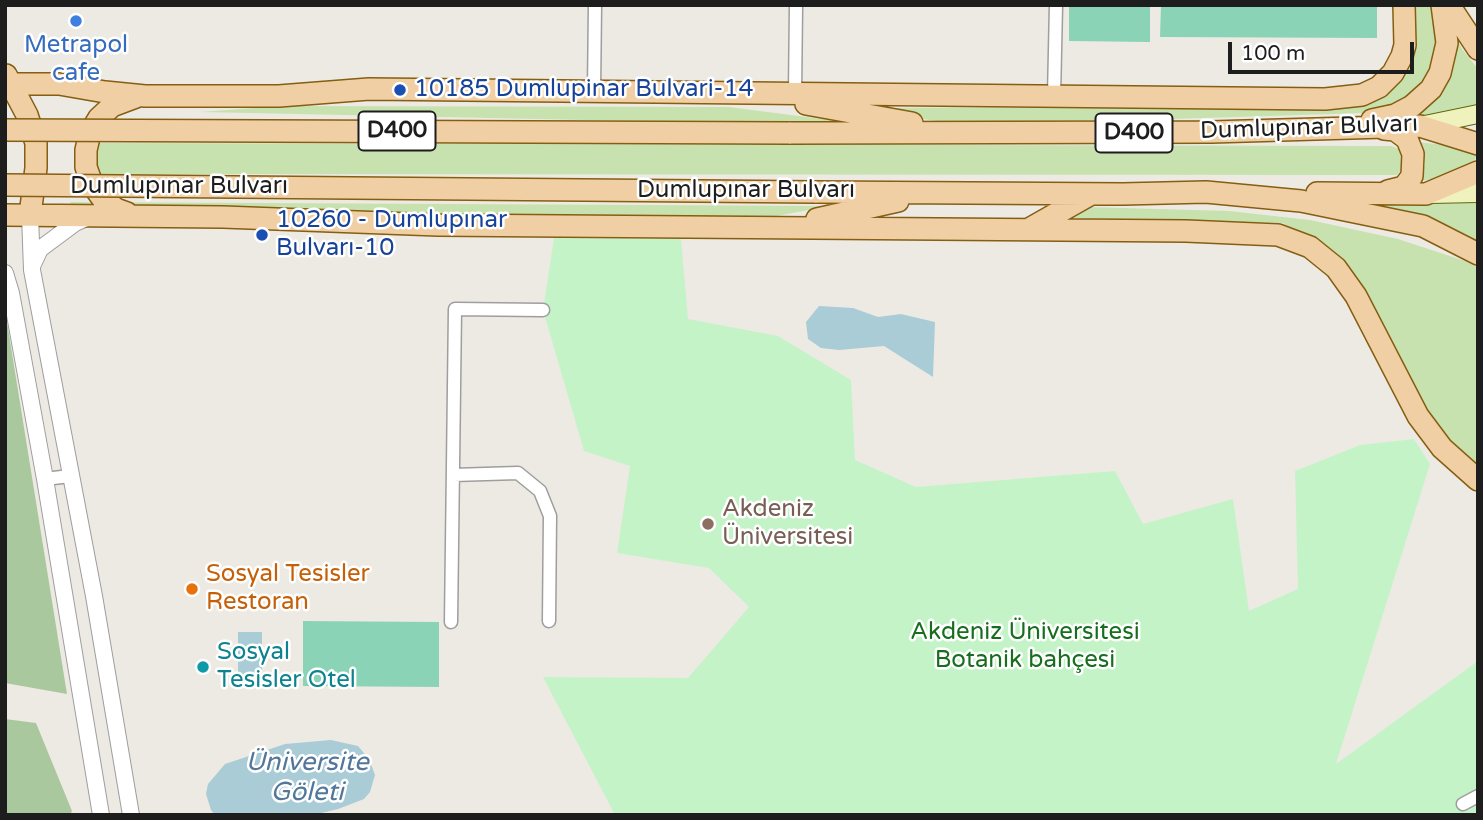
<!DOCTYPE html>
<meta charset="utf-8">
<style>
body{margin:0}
#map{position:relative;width:1483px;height:820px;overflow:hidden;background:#edeae4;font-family:"Varela Round",sans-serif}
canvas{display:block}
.frame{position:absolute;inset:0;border:7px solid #1d1d1d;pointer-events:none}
.scale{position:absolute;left:1228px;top:42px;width:186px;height:32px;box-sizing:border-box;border:4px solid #1d1d1d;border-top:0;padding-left:9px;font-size:21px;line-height:24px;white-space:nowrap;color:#1d1d1d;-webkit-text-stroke:5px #fff;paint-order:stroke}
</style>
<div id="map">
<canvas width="1483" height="820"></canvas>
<div class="frame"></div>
<div class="scale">100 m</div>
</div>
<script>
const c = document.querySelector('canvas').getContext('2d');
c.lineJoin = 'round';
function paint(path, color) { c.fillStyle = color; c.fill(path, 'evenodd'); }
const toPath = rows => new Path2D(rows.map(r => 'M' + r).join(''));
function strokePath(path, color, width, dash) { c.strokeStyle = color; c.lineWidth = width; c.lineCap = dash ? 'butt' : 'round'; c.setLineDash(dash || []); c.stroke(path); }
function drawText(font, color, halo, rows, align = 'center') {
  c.font = font + ' "Varela Round",sans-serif'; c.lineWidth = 5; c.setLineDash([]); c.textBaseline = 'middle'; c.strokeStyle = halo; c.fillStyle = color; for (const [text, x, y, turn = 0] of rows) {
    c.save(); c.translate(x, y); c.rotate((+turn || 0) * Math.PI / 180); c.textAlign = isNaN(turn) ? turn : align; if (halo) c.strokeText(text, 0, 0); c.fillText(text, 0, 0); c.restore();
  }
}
const grass = toPath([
 [1411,5,1436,5,1441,37,1431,72,1415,94,1392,109,1366,113,1173,119,942,122,855,108,1344,106,1383,96],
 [1454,32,1462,49,1478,69,1478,111,1415,123,1403,117],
 [282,106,729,107,876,126,200,112],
 [1417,142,1446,145,1478,155,1471,165,1442,177,1416,182,1425,165,1423,153],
 [92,143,1391,146,1399,149,1403,157,1402,169,1397,175,94,174],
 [1478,201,1478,247,1351,204],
 [71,202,830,206,771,217,66,210],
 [1088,207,1229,211,1310,220,1398,239,1465,261,1478,268,1478,468,1456,452,1425,413,1353,274,1283,223,1068,218]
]);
const forest = toPath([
 [5,312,6,316,67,694,5,683],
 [5,719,36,723,72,811,70,815,5,815]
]);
const park = toPath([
 [554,238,681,239,688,319,778,336,851,380,855,460,916,487,1115,471,1143,524,1233,499,1249,611,1298,589,1295,471,1360,445,1414,439,1430,464,1336,764,1478,661,1478,815,615,815,543,677,688,678,749,607,709,568,617,553,630,466,584,451,543,310]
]);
const pitch = toPath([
 [1069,5,1150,5,1150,42,1069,41],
 [1161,5,1377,5,1377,38,1160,37],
 [303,621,439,622,439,687,303,686]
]);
const water = toPath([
 [819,306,853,308,878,317,901,314,935,322,933,377,884,346,839,350,821,348,808,339,806,322],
 [238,632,262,632,262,680,238,680],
 [331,740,358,746,369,759,375,775,370,792,364,799,338,809,313,815,215,815,211,810,206,794,208,784,225,764,285,744]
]);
const minor = toPath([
 [594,91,595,5],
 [795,93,796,5],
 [1054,96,1056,5],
 [453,475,518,473,540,491,550,516,549,621],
 [45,479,70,476],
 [451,622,455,309,543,310],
 [1463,804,1478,796]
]);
const tertiary = toPath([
 [30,215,32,270,94,596,131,815],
 [33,264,40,249,75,223,89,217],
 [5,273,11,293,45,479,101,815]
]);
const secondary = toPath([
 [1420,126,1478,114],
 [1430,194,1478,193]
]);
const primary = toPath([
 [1449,5,1478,49],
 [6,75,27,115,36,143,36,168,30,215],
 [5,84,59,84,105,92,145,96,279,96,369,89,1325,99,1362,95,1379,87,1393,73,1402,56,1405,45,1404,5],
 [806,104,912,123],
 [1372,120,1395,115,1412,106,1431,89,1440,73,1447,43,1442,5],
 [1384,129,1395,130,1407,139,1413,154,1412,176,1404,187,1388,191],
 [789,133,1211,132,1420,126,1478,144],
 [815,192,1123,194,1206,192,1301,201,1423,226,1478,254],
 [1317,193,1426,194,1478,172],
 [127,213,116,209,102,198,92,184,86,167,86,150,90,133,99,118,112,106,136,97],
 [5,215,223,217,438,225,1186,231,1278,235,1310,247,1336,268,1356,296,1418,416,1442,448,1478,480],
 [817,219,898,201],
 [1031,228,1091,194]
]);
const primaryBridge = toPath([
 [5,130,789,133],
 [5,185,815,192]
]);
const markers = [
 [76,21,7,"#3f7fe0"],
 [400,90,7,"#1a4fb4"],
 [262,235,7,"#1a4fb4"],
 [708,524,7,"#8d6e63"],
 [192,589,7,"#e8710a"],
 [203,667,7,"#0f9aa8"]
];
const shields = [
 [397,131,77],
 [1134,133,77]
];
const shieldNames = [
 ["D400",397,131],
 ["D400",1134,133]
];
const shopNames = [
 ["Metrapol",76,46],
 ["cafe",76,74]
];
const transitNames = [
 ["10185 Dumlupinar Bulvari-14",414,90],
 ["10260 - Dumlupınar",276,221],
 ["Bulvarı-10",276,249]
];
const streetNames = [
 ["Dumlupınar Bulvarı",1309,128,-2],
 ["Dumlupınar Bulvarı",179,187],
 ["Dumlupınar Bulvarı",746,191]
];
const educationNames = [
 ["Akdeniz",722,510],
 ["Üniversitesi",722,538]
];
const foodNames = [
 ["Sosyal Tesisler",206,575],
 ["Restoran",206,603]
];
const parkNames = [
 ["Akdeniz Üniversitesi",1025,633],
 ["Botanik bahçesi",1025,661]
];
const cultureNames = [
 ["Sosyal",217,653],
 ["Tesisler Otel",217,681]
];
const waterNames = [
 ["Üniversite",307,763],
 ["Göleti",307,793]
];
paint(grass, '#c8e2af');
paint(forest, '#aac89d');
paint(park, '#c5f3c8');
paint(pitch, '#8ad3b7');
paint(water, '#a9ccd6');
strokePath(minor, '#9e9e9e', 15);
strokePath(tertiary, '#9e9e9e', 18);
strokePath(secondary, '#5e6711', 20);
strokePath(primary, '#855e11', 24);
strokePath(minor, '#fff', 12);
strokePath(tertiary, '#fff', 16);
strokePath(secondary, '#f0f2bd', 18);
strokePath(primary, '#f1cfa5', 21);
strokePath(primaryBridge, '#855e11', 24, []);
strokePath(primaryBridge, '#f1cfa5', 21);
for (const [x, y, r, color] of markers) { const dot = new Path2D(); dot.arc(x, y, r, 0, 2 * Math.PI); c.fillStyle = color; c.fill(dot); strokePath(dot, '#fff', 2.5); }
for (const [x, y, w] of shields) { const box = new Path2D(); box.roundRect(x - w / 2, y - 19.5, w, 39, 5); c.fillStyle = '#fff'; c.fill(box); strokePath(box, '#1d1d1d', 2); }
drawText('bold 23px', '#1d1d1d', null, shieldNames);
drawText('24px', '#366cbe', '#fff', shopNames);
drawText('24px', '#164399', '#fff', transitNames, 'left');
drawText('24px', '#1d1d1d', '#fff', streetNames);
drawText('24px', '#785e54', '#fff', educationNames, 'left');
drawText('24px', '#c56008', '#fff', foodNames, 'left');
drawText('24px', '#186e1e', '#fff', parkNames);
drawText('24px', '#0d838f', '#fff', cultureNames, 'left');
drawText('italic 26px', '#52779a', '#fff', waterNames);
</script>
